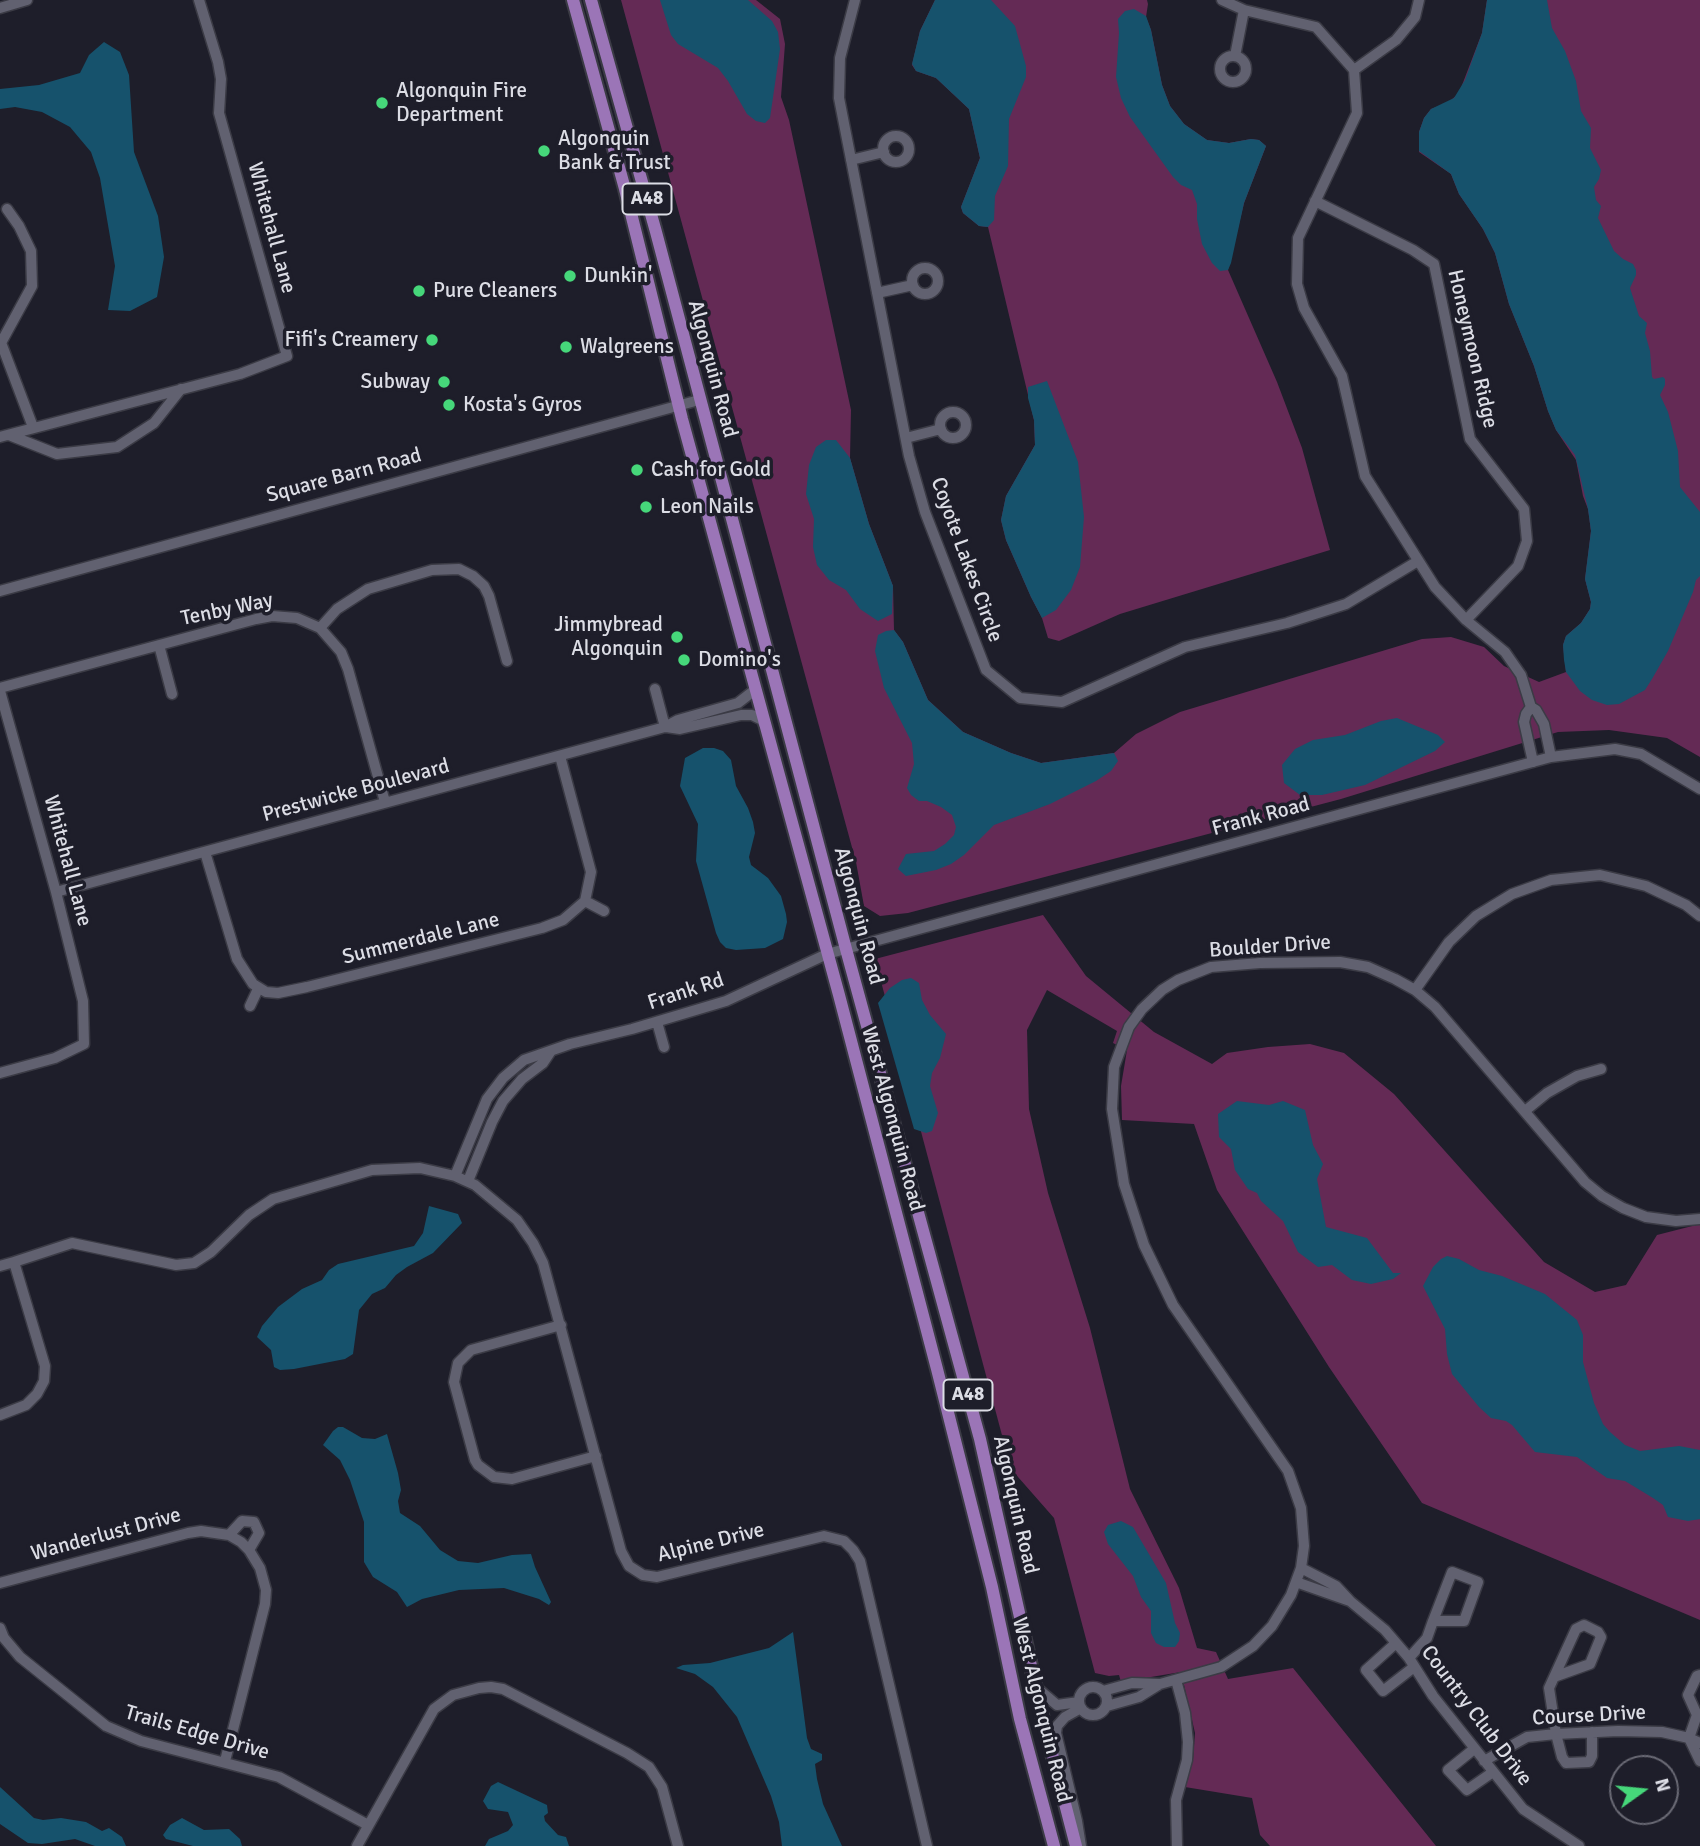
<!DOCTYPE html>
<style>
body{margin:0}
#map{position:relative;width:1700px;height:1846px;overflow:hidden;background:#1e1e2a;font-family:Signika,sans-serif}
canvas{display:block}
.north{position:absolute;left:1609px;top:1755px;width:70px;height:70px;box-sizing:border-box;background:#1e1e2a;border:2px solid #6a6a75;border-radius:50%;rotate:75deg;font-size:19px;font-weight:700;line-height:28px;text-align:center;color:#dcdde5}
.north::after{content:'';display:block;margin:auto;width:24px;height:32px;background:#46d77a;clip-path:polygon(50% 0,100% 100%,50% 72%,0 100%)}
</style>
<div id="map">
<canvas width="1700" height="1846"></canvas>
<div class="north">N</div>
</div>
<script>
const c = document.querySelector('canvas').getContext('2d');
c.lineJoin = 'round';
function paint(path, color) { c.fillStyle = color; c.fill(path, 'evenodd'); }
const toPath = rows => new Path2D(rows.map(r => 'M' + r).join(''));
function strokePath(path, color, width, dash) { c.strokeStyle = color; c.lineWidth = width; c.lineCap = dash ? 'butt' : 'round'; c.setLineDash(dash || []); c.stroke(path); }
function drawText(font, color, halo, rows, align = 'center') {
  c.font = font + ' Signika,sans-serif'; c.lineWidth = 7; c.setLineDash([]); c.textBaseline = 'middle'; c.strokeStyle = halo; c.fillStyle = color; for (const [text, x, y, turn = 0] of rows) {
    c.save(); c.translate(x, y); c.rotate((+turn || 0) * Math.PI / 180); c.textAlign = isNaN(turn) ? turn : align; if (halo) c.strokeText(text, 0, 0); c.fillText(text, 0, 0); c.restore();
  }
}
const green = toPath([
 [621,0,756,0,780,19,785,44,781,97,789,120,851,410,850,458,869,524,893,586,894,630,903,642,928,700,963,732,1011,753,1041,763,1114,753,1136,734,1180,712,1422,639,1451,637,1484,647,1504,666,1539,682,1566,672,1563,645,1566,636,1581,623,1590,609,1591,602,1585,579,1591,531,1588,509,1583,496,1576,460,1556,430,1548,411,1534,366,1509,304,1495,253,1483,229,1459,194,1451,174,1419,152,1419,132,1424,118,1431,109,1449,102,1459,93,1482,33,1487,0,1700,0,1700,757,1667,738,1609,730,1558,732,1341,799,908,913,880,916,864,906,856,862],
 [935,0,1147,0,1148,4,1146,17,1151,30,1162,85,1170,106,1184,124,1207,140,1229,143,1251,139,1259,140,1266,146,1244,203,1228,270,1277,382,1302,448,1330,550,1120,614,1059,641,1048,638,1042,618,1031,597,1006,540,1001,520,1006,496,1035,445,1034,420,988,227,979,226,963,213,961,207,980,158,969,109,936,78,916,71,912,65,920,31],
 [1043,915,1086,976,1154,1032,1212,1064,1227,1053,1268,1047,1310,1044,1344,1053,1394,1094,1544,1262,1595,1292,1626,1285,1657,1235,1700,1224,1700,1620,1422,1503,1329,1367,1217,1190,1194,1124,1122,1120,1121,1086,1127,1050,1113,1043,1117,1031,1047,990,1027,1030,1029,1109,1048,1193,1090,1328,1130,1489,1179,1588,1197,1648,1216,1652,1228,1679,1293,1668,1436,1846,1270,1846,1260,1835,1252,1798,1185,1787,1193,1759,1195,1733,1181,1672,1121,1682,1119,1675,1109,1676,1095,1673,1054,1518,1011,1469,875,959]
]);
const water = toPath([
 [660,0,748,0,772,21,778,32,780,49,770,118,765,123,756,121,747,114,728,81,718,68,678,44,671,35],
 [935,0,991,0,1015,26,1026,66,1026,77,1009,119,1008,166,995,196,994,220,988,227,979,226,963,213,961,207,980,158,969,109,936,78,916,71,912,64,920,31],
 [1487,0,1547,0,1552,28,1565,51,1576,81,1581,111,1591,128,1590,148,1601,170,1599,179,1594,187,1596,200,1601,206,1598,218,1614,251,1623,259,1633,264,1636,270,1636,275,1630,288,1639,316,1647,323,1645,333,1650,351,1652,377,1654,379,1663,377,1665,379,1665,385,1660,395,1668,412,1678,451,1680,487,1700,512,1700,576,1696,580,1693,592,1668,651,1652,679,1645,690,1619,704,1607,705,1592,700,1580,691,1566,672,1564,660,1563,645,1566,636,1581,623,1590,609,1591,602,1585,579,1591,531,1588,509,1575,455,1556,430,1548,411,1534,366,1509,304,1495,253,1483,229,1459,194,1451,174,1419,151,1419,132,1424,118,1431,109,1454,98,1465,80,1482,33],
 [1134,9,1146,16,1151,30,1162,85,1170,106,1184,124,1207,140,1229,143,1251,139,1259,140,1266,146,1244,203,1231,263,1228,270,1220,271,1212,263,1202,244,1197,219,1197,204,1192,190,1181,185,1173,177,1130,117,1121,98,1116,77,1119,33,1118,19,1125,11],
 [104,42,120,52,129,75,134,152,158,216,164,257,157,297,130,311,108,310,115,266,100,178,91,152,70,127,42,112,15,107,0,109,0,89,39,85,80,73,89,55],
 [1047,381,1078,462,1084,517,1080,567,1071,590,1056,610,1042,618,1031,597,1006,540,1001,520,1006,496,1035,445,1034,420,1028,398,1028,387],
 [826,440,836,440,850,458,869,524,893,586,892,614,878,621,860,609,846,590,829,580,817,565,813,547,814,519,806,494,809,465,816,447],
 [894,630,903,642,928,700,963,732,1011,753,1041,763,1114,753,1118,761,1111,771,1096,781,1050,804,994,825,964,855,951,864,936,870,906,876,898,869,906,854,934,851,945,844,954,835,956,827,952,815,941,807,927,801,919,801,911,795,907,788,914,764,912,743,884,688,875,651,878,635,886,631],
 [1397,718,1438,735,1445,742,1435,751,1365,785,1322,795,1300,795,1284,783,1282,765,1295,749,1313,740,1345,735,1381,721],
 [703,748,714,748,723,751,731,760,736,786,748,808,753,822,755,833,749,857,751,865,768,878,781,896,786,914,787,922,783,939,765,948,736,950,726,948,720,942,716,933,696,861,698,824,680,786,685,758],
 [911,978,919,983,922,1000,930,1015,946,1034,940,1058,932,1073,930,1086,938,1113,932,1131,926,1133,914,1129,878,1003,890,988,902,980],
 [1237,1101,1269,1105,1283,1101,1305,1110,1313,1145,1323,1164,1317,1179,1326,1227,1367,1238,1393,1273,1401,1273,1393,1279,1371,1284,1352,1280,1332,1265,1318,1267,1298,1252,1283,1221,1261,1201,1257,1193,1248,1189,1235,1170,1231,1149,1219,1137,1218,1114],
 [429,1206,458,1214,462,1223,433,1253,407,1267,396,1275,385,1288,372,1294,359,1310,353,1354,345,1359,294,1369,280,1370,274,1367,271,1350,257,1337,262,1326,278,1307,302,1289,322,1280,329,1270,338,1264,414,1246,423,1233],
 [1447,1256,1459,1259,1479,1270,1502,1276,1545,1294,1577,1320,1583,1335,1583,1362,1594,1403,1603,1424,1610,1432,1625,1445,1640,1451,1679,1446,1700,1450,1700,1519,1688,1521,1668,1517,1663,1505,1653,1498,1625,1481,1607,1478,1577,1457,1535,1452,1512,1425,1506,1421,1491,1418,1479,1407,1452,1374,1447,1354,1445,1329,1423,1286,1433,1267,1441,1259],
 [338,1427,343,1427,362,1438,375,1439,387,1434,398,1473,401,1490,398,1501,400,1513,420,1526,440,1550,458,1561,478,1563,512,1555,531,1554,535,1567,551,1602,549,1605,539,1599,504,1588,459,1590,422,1599,407,1607,397,1592,373,1577,364,1562,364,1522,350,1480,340,1460,323,1445,333,1431],
 [1121,1521,1133,1527,1166,1583,1175,1623,1180,1633,1179,1641,1175,1647,1164,1647,1156,1643,1151,1633,1151,1611,1141,1597,1133,1576,1108,1544,1104,1532,1108,1525],
 [793,1632,807,1738,811,1749,822,1754,822,1760,815,1764,817,1779,823,1804,842,1846,782,1846,779,1822,771,1796,737,1717,713,1687,695,1674,676,1668,683,1665,710,1663,769,1648],
 [498,1782,547,1805,548,1813,544,1816,545,1821,558,1835,566,1837,569,1846,485,1846,489,1839,508,1831,513,1825,508,1812,488,1809,483,1801,491,1786],
 [0,1787,34,1818,43,1820,61,1818,86,1822,102,1831,109,1828,122,1837,126,1846,95,1846,75,1839,42,1844,28,1843,0,1824],
 [182,1818,204,1830,229,1829,240,1839,242,1846,193,1846,166,1839,163,1835,170,1825]
]);
const minor = toPath([
 [855,0,840,58,839,98,909,456,925,512,986,670,1020,698,1062,702,1185,647,1287,623,1346,604,1418,561],
 [1222,0,1244,10,1316,27,1354,70,1357,113,1298,238,1297,284,1304,308,1342,376,1365,476,1435,587,1466,620,1505,652,1521,675,1531,707,1536,710,1544,724,1551,757],
 [0,8,27,0],
 [1235,56,1244,10],
 '1220 69a13 13 0 1 1 26 0a13 13 0 1 1-26 0Z',
 [1354,70,1396,40,1415,17,1419,0],
 '883 149a13 13 0 1 1 26 0a13 13 0 1 1-26 0Z',
 [851,160,884,152],
 [1315,201,1413,250,1434,264,1470,439,1524,509,1527,541,1518,566,1466,620],
 '912 281a13 13 0 1 1 26 0a13 13 0 1 1-26 0Z',
 [877,293,913,285],
 [0,340,33,427],
 [2,341,32,286,31,251,19,226,7,209],
 '940 425a13 13 0 1 1 26 0a13 13 0 1 1-26 0Z',
 [9,435,57,454,117,447,154,423,181,389],
 [0,437,240,374,287,356,219,113,221,79,218,62,199,0],
 [906,438,941,429],
 [0,591,699,400],
 [320,628,337,609,368,589,432,570,459,569,473,576,484,586,489,596,507,661],
 [159,645,172,694],
 [0,688,256,619,272,616,297,618,320,628,341,652,348,669,385,802],
 [655,689,665,727],
 [0,691,56,892,83,1001,84,1044,55,1058,0,1073],
 [1531,707,1526,714,1524,722,1533,762],
 [666,727,680,729,741,715,752,715,762,720,764,724],
 [560,756,591,872,585,901],
 [205,852,237,959,253,984,266,992,278,993,307,987,542,928,563,920,585,901,604,911],
 [56,892,665,727,678,720,738,703,756,689],
 [1415,990,1449,942,1476,916,1512,894,1551,880,1600,875,1646,886,1686,905,1700,916],
 [250,1006,258,989],
 [657,1022,664,1047],
 [1525,1111,1547,1093,1577,1076,1601,1069],
 [455,1176,487,1099,503,1078,524,1060,570,1044,632,1029,726,1001,827,954,1551,757,1615,749,1641,754,1700,789],
 [468,1181,492,1122,503,1101,522,1079,543,1063,551,1051],
 [14,1262,72,1243,176,1265,194,1263,211,1252,249,1215,273,1199,372,1170,420,1168,455,1176,475,1185,517,1220,533,1243,543,1263,621,1551,629,1566,643,1575,657,1577,824,1536,844,1541,853,1550,860,1561,927,1846],
 [0,1266,14,1262,45,1366,44,1381,37,1394,26,1405,0,1415],
 [561,1325,471,1350,458,1363,454,1382,475,1460,478,1465,494,1477,512,1479,596,1456],
 [229,1535,242,1521,254,1522,259,1533,249,1550],
 [1296,1582,1350,1601,1336,1586,1301,1568],
 [0,1583,188,1533,201,1531,229,1535,241,1542,249,1550,260,1568,266,1590,265,1604,225,1761],
 [1350,1601,1385,1630,1409,1658,1433,1696,1523,1809,1579,1846],
 [0,1628,4,1638,20,1657,106,1726,141,1741,279,1777,368,1825],
 [1396,1643,1366,1670,1383,1691,1414,1667],
 [1409,1658,1427,1638,1433,1621,1464,1621,1478,1582,1452,1572,1433,1621],
 [1700,1675,1697,1676,1688,1695,1697,1715,1689,1738,1700,1761],
 [1554,1677,1590,1664,1601,1637,1598,1632,1584,1625,1576,1629,1549,1688,1556,1734,1562,1757,1566,1763,1589,1762,1592,1756,1592,1732],
 [1176,1680,1185,1713,1188,1742,1187,1760,1176,1800,1177,1846],
 '1079 1701a14 14 0 1 1 28 0a14 14 0 1 1-28 0Z',
 [1037,1688,1057,1705,1079,1702],
 [1103,1691,1132,1683,1160,1684],
 [1107,1706,1139,1697,1160,1684,1221,1667,1253,1646,1272,1626,1291,1595,1301,1568,1304,1546,1301,1508,1288,1471,1173,1305,1144,1245,1124,1184,1112,1109,1114,1067,1129,1027,1142,1009,1162,990,1178,980,1211,967,1260,963,1340,962,1368,967,1395,979,1415,990,1435,1007,1585,1182,1602,1196,1623,1208,1646,1217,1676,1221,1700,1219],
 [1474,1749,1448,1770,1467,1790,1493,1772],
 [1484,1761,1527,1737,1556,1734,1618,1731,1662,1732,1689,1738,1700,1743],
 [357,1846,434,1709,453,1695,479,1688,491,1687,503,1689,627,1753,649,1767,662,1787,678,1846],
 [1081,1846,1077,1821,1056,1733,1057,1726,1065,1717,1081,1708]
]);
const major = toPath([
 [573,0,625,189,682,419,839,995,937,1369,992,1587,1020,1719,1054,1846],
 [591,0,656,232,846,949,980,1439,1042,1715,1076,1846]
]);
const markers = [
 [382,103,7,"#46d77a"],
 [544,151,7,"#46d77a"],
 [570,276,7,"#46d77a"],
 [419,291,7,"#46d77a"],
 [432,340,7,"#46d77a"],
 [566,347,7,"#46d77a"],
 [444,382,7,"#46d77a"],
 [449,405,7,"#46d77a"],
 [637,470,7,"#46d77a"],
 [646,507,7,"#46d77a"],
 [677,637,7,"#46d77a"],
 [684,660,7,"#46d77a"]
];
const shields = [
 [647,199,49],
 [968,1395,49]
];
const shieldNames = [
 ["A48",647,199],
 ["A48",968,1395]
];
const poiNames = [
 ["Algonquin Fire",396,91],
 ["Department",396,115],
 ["Algonquin",558,139],
 ["Bank & Trust",558,163],
 ["Dunkin'",584,276],
 ["Pure Cleaners",433,291],
 ["Fifi's Creamery",418,340,"right"],
 ["Walgreens",580,347],
 ["Subway",430,382,"right"],
 ["Kosta's Gyros",463,405],
 ["Cash for Gold",651,470],
 ["Leon Nails",660,507],
 ["Jimmybread",663,625,"right"],
 ["Algonquin",663,649,"right"],
 ["Domino's",698,660]
];
const streetNames = [
 ["Whitehall Lane",271,228,75],
 ["Honeymoon Ridge",1472,349,77],
 ["Algonquin Road",712,369,75],
 ["Square Barn Road",344,476,-15],
 ["Coyote Lakes Circle",966,560,70],
 ["Tenby Way",227,610,-12],
 ["Prestwicke Boulevard",356,791,-15],
 ["Frank Road",1261,817,-15],
 ["Whitehall Lane",67,861,75],
 ["Algonquin Road",858,916,75],
 ["Summerdale Lane",421,939,-14],
 ["Boulder Drive",1270,947,-4],
 ["Frank Rd",686,992,-18],
 ["West Algonquin Road",892,1119,75],
 ["Algonquin Road",1015,1505,77],
 ["Wanderlust Drive",106,1535,-15],
 ["Alpine Drive",711,1543,-14],
 ["West Algonquin Road",1041,1710,76],
 ["Country Club Drive",1476,1716,53],
 ["Course Drive",1589,1716,-3],
 ["Trails Edge Drive",197,1733,16]
];
paint(green, '#642a55');
paint(water, '#16526c');
strokePath(minor, '#3b3b45', 13);
strokePath(major, '#3b3b45', 16);
strokePath(minor, '#616170', 10);
strokePath(major, '#9b75b7', 12);
for (const [x, y, r, color] of markers) { const dot = new Path2D(); dot.arc(x, y, r, 0, 2 * Math.PI); c.fillStyle = color; c.fill(dot); strokePath(dot, '#1e1e2a', 2.5); }
for (const [x, y, w] of shields) { const box = new Path2D(); box.roundRect(x - w / 2, y - 15.5, w, 31, 5); c.fillStyle = '#1e1e2a'; c.fill(box); strokePath(box, '#dcdde5', 2); }
drawText('bold 19px', '#dcdde5', null, shieldNames);
drawText('21px', '#dcdde5', '#1e1e2a', poiNames, 'left');
drawText('21px', '#dcdde5', '#1e1e2a', streetNames);
</script>
